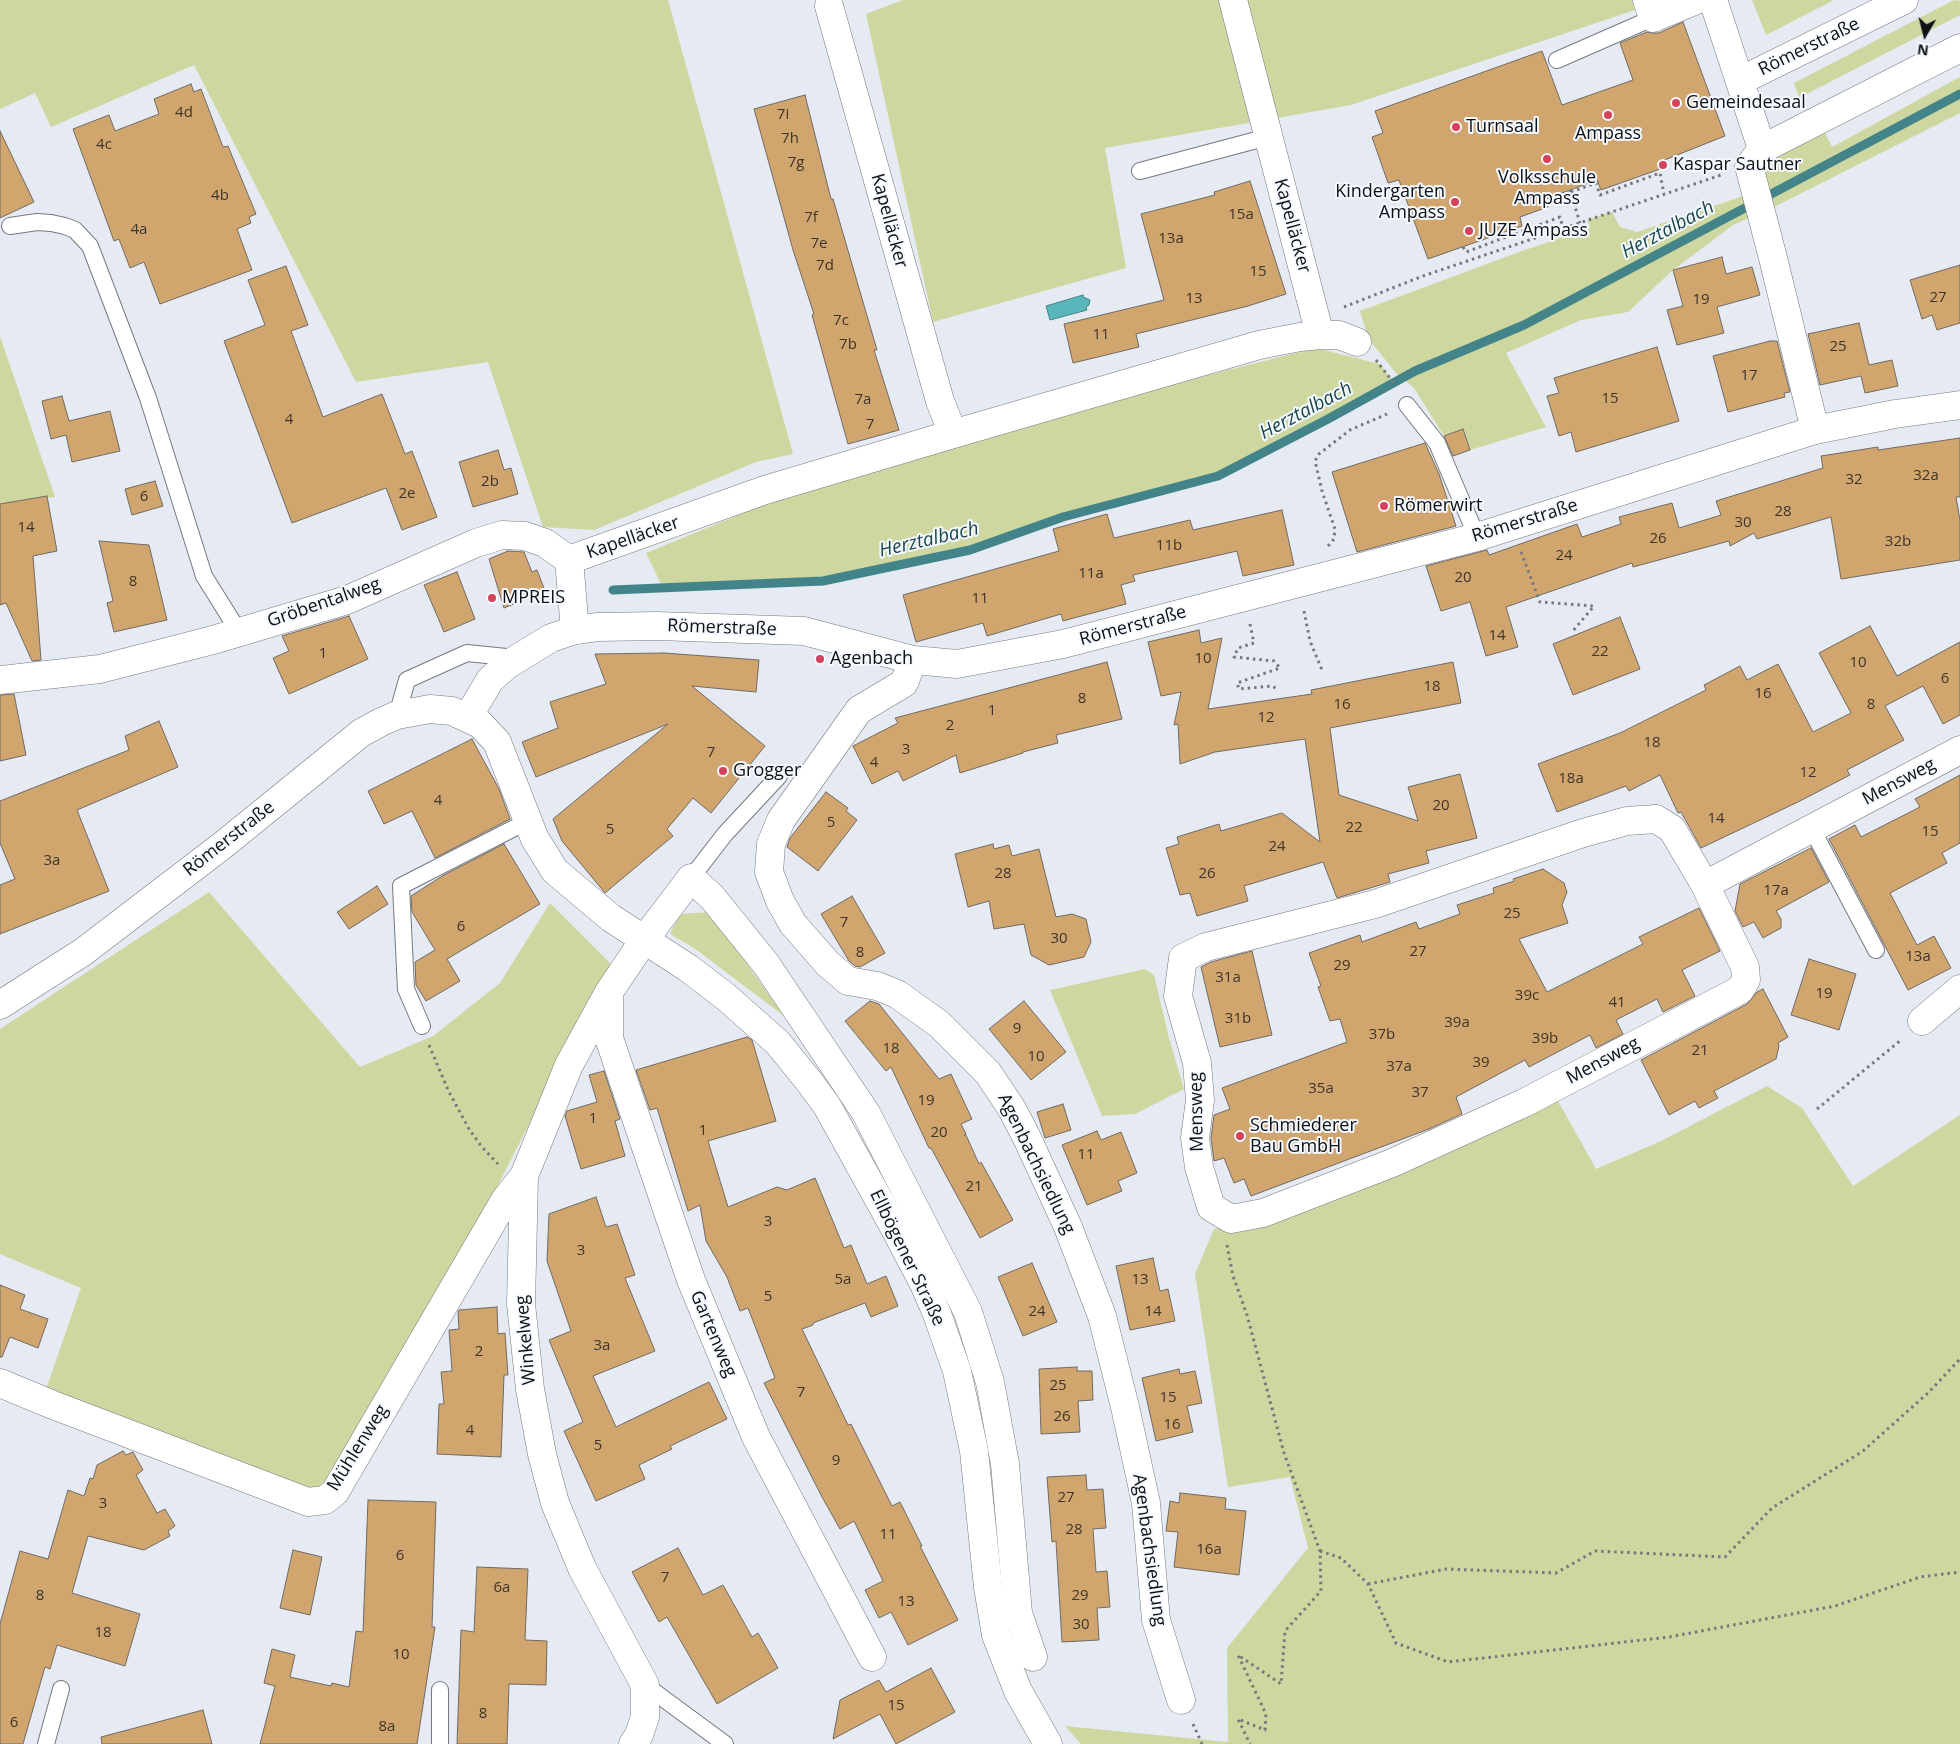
<!DOCTYPE html>
<meta charset="utf-8">
<style>
body{margin:0}
#map{position:relative;width:1960px;height:1744px;overflow:hidden;background:#e6ebf3;font-family:"Open Sans",sans-serif}
canvas{display:block}
.north{position:absolute;left:1900px;top:10px;width:50px;height:50px;-webkit-text-stroke:4px #f4f8ff;paint-order:stroke;rotate:188deg;font-size:14px;font-weight:700;line-height:20px;text-align:center;color:#0e1013}
.north::after{content:'';display:block;margin:auto;width:18px;height:22px;background:#0e1013;clip-path:polygon(50% 0,100% 100%,50% 72%,0 100%)}
</style>
<div id="map">
<canvas width="1960" height="1744"></canvas>
<div class="north">N</div>
</div>
<script>
const c = document.querySelector('canvas').getContext('2d');
c.lineJoin = 'round';
function paint(path, color) { c.fillStyle = color; c.fill(path, 'evenodd'); }
const toPath = rows => new Path2D(rows.map(r => 'M' + r).join(''));
function strokePath(path, color, width, dash) { c.strokeStyle = color; c.lineWidth = width; c.lineCap = dash ? 'butt' : 'round'; c.setLineDash(dash || []); c.stroke(path); }
function drawText(font, color, halo, rows, align = 'center') {
  c.font = font + ' "Open Sans",sans-serif'; c.lineWidth = 4; c.setLineDash([]); c.textBaseline = 'middle'; c.strokeStyle = halo; c.fillStyle = color; for (const [text, x, y, turn = 0] of rows) {
    c.save(); c.translate(x, y); c.rotate((+turn || 0) * Math.PI / 180); c.textAlign = isNaN(turn) ? turn : align; if (halo) c.strokeText(text, 0, 0); c.fillText(text, 0, 0); c.restore();
  }
}
const green = toPath([
 [0,0,668,0,793,454,756,462,594,530,543,527,488,362,356,382,194,65,51,127,35,93,0,109],
 [903,0,1632,0,1635,10,1351,105,1105,148,1126,268,933,322,866,14],
 [1752,0,1834,0,1766,35],
 [1954,0,1960,1,1960,15,1799,98,1794,83],
 [1960,77,1960,113,1776,206,1733,225,1673,270,1628,312,1581,320,1506,353,1546,427,1470,450,1463,429,1444,436,1414,388,1395,372,1368,338,1360,311,1522,251,1590,228,1587,220,1612,212,1620,227,1637,232,1752,193,1764,162,1824,131,1832,147],
 [0,336,55,497,0,504],
 [1316,348,1380,364,1394,382,1328,419,1218,476,1063,517,970,550,823,581,662,586,646,553,790,494,1108,400],
 [209,892,360,1067,433,1036,500,983,550,903,611,964,341,1492,273,1497,42,1401,81,1288,0,1254,0,1029],
 [710,912,784,1016,694,948,670,934,680,914],
 [1145,969,1154,975,1169,1038,1184,1089,1135,1114,1102,1116,1050,990],
 [1767,1086,1802,1108,1853,1186,1960,1115,1960,1744,1081,1744,1065,1726,1228,1742,1227,1648,1308,1548,1290,1477,1228,1487,1195,1274,1214,1229,1298,1214,1558,1101,1596,1169,1661,1141]
]);
const water = toPath([
 [1083,295,1083,297,1090,300,1089,305,1086,307,1087,310,1050,320,1046,306,1083,295]
]);
const stream = toPath([
 [613,590,823,581,970,550,1063,517,1218,476,1328,419,1415,371,1524,325,1960,94]
]);
const building = toPath([
 [1683,22,1725,136,1662,161,1663,168,1601,190,1597,180,1546,199,1548,207,1520,217,1522,226,1428,259,1399,180,1388,183,1372,137,1383,133,1375,111,1542,51,1562,105,1633,80,1620,43,1647,32,1651,33,1659,33,1683,22],
 [191,84,194,92,201,89,223,147,228,146,256,214,249,217,251,223,237,229,252,270,160,304,144,262,130,268,119,239,114,241,73,129,109,115,115,131,159,114,154,99,191,84],
 [805,95,831,199,833,199,877,350,874,350,899,430,848,444,812,315,814,314,793,250,754,109,805,95],
 [0,131,34,202,0,218,0,131],
 [1250,181,1286,294,1248,306,1136,334,1139,347,1073,363,1064,324,1164,300,1141,214,1215,195,1214,192,1250,181],
 [1722,257,1726,274,1752,267,1760,295,1717,307,1724,333,1677,345,1667,310,1683,306,1673,270,1722,257],
 [1960,265,1960,323,1937,330,1932,315,1922,319,1910,280,1960,265],
 [286,266,308,325,291,331,323,417,382,394,405,454,412,451,437,517,402,530,386,488,292,523,224,341,265,325,248,280,286,266],
 [1859,323,1869,365,1892,360,1898,386,1865,393,1861,376,1820,385,1808,334,1859,323],
 [1770,341,1777,341,1790,392,1784,393,1785,397,1728,412,1713,356,1770,341],
 [1657,347,1679,421,1576,452,1571,432,1559,436,1547,396,1559,393,1554,378,1657,347],
 [62,396,69,421,110,411,120,451,72,462,66,435,51,439,42,401,62,396],
 [1463,429,1470,450,1453,456,1444,436,1463,429],
 [1960,438,1960,497,1956,497,1960,520,1960,560,1841,579,1831,517,1757,539,1754,533,1730,546,1729,541,1633,567,1632,563,1506,607,1518,647,1486,656,1470,602,1441,611,1426,566,1487,550,1489,555,1577,524,1582,537,1621,524,1619,517,1672,503,1679,528,1721,515,1716,501,1823,468,1821,456,1878,447,1878,450,1960,438],
 [1425,443,1439,474,1456,526,1357,552,1332,472,1425,443],
 [498,450,504,470,511,468,518,494,473,507,459,462,498,450],
 [155,481,163,506,132,515,125,489,155,481],
 [47,496,57,551,33,556,41,660,32,661,6,603,0,605,0,504,47,496],
 [1282,510,1294,565,1243,576,1237,551,1133,575,1135,581,1121,585,1126,604,1063,621,1061,614,987,636,983,623,916,642,903,595,1059,551,1053,529,1107,514,1114,538,1190,520,1193,530,1282,510],
 [99,541,149,545,167,620,114,632,107,603,113,601,99,541],
 [508,551,524,552,532,572,537,570,545,591,504,608,489,559,508,551],
 [457,572,475,619,444,632,424,585,457,572],
 [349,616,368,659,289,694,273,658,289,651,282,636,349,616],
 [1620,617,1640,669,1573,695,1553,644,1620,617],
 [1870,626,1897,676,1960,642,1960,715,1943,724,1923,686,1885,706,1904,740,1847,770,1850,775,1798,802,1701,848,1681,812,1678,813,1660,775,1629,791,1626,786,1557,812,1538,764,1620,733,1706,690,1704,685,1740,666,1747,680,1778,664,1813,732,1851,713,1819,653,1870,626],
 [1199,630,1201,643,1222,638,1208,709,1312,694,1311,690,1453,662,1461,703,1330,728,1339,795,1418,821,1408,787,1460,774,1477,838,1426,851,1429,863,1388,874,1390,882,1347,895,1337,898,1323,862,1244,886,1248,901,1197,916,1190,893,1180,895,1166,848,1179,844,1177,837,1219,824,1221,831,1282,813,1320,842,1305,739,1215,752,1180,764,1178,724,1174,725,1181,692,1161,696,1148,642,1199,630],
 [664,653,759,660,756,692,692,686,765,746,711,813,693,798,667,829,673,836,605,893,562,841,553,819,668,724,536,777,522,742,558,728,550,702,606,684,595,654,664,653],
 [1107,662,1122,719,1056,735,1058,743,1023,752,1023,753,960,773,956,755,903,781,898,771,872,784,853,746,898,723,895,718,1107,662],
 [14,694,26,755,0,761,0,695,14,694],
 [159,721,178,767,77,810,109,891,0,934,0,885,15,879,0,843,0,801,129,750,125,736,159,721],
 [472,739,499,789,510,819,435,858,412,811,384,824,368,791,472,739],
 [1960,775,1960,843,1942,853,1947,863,1890,893,1917,945,1934,936,1951,968,1908,990,1829,839,1855,825,1861,837,1920,807,1915,799,1960,775],
 [826,792,848,808,846,811,857,820,818,871,787,847,790,838,826,792],
 [504,844,540,904,447,959,460,981,426,1001,416,985,415,962,435,950,412,912,411,896,444,875,504,844],
 [993,844,994,849,1009,845,1012,856,1039,849,1056,917,1072,914,1086,919,1091,942,1084,957,1049,965,1031,955,1024,924,994,929,989,901,968,907,955,854,993,844],
 [1811,848,1829,882,1776,911,1781,919,1781,928,1763,938,1754,922,1743,927,1735,911,1740,884,1811,848],
 [1543,869,1564,883,1567,892,1562,905,1568,923,1519,939,1547,992,1643,944,1639,937,1699,908,1720,951,1682,970,1695,996,1663,1012,1657,999,1616,1020,1623,1034,1596,1048,1590,1035,1529,1067,1525,1060,1456,1097,1462,1114,1429,1129,1251,1196,1244,1179,1234,1183,1224,1158,1214,1161,1211,1138,1214,1115,1230,1109,1222,1088,1347,1042,1340,1019,1330,1021,1318,987,1321,986,1309,953,1360,935,1362,942,1416,922,1419,929,1460,914,1457,905,1494,893,1493,888,1514,881,1513,879,1543,869],
 [377,886,388,904,349,929,337,912,377,886],
 [852,896,885,953,860,967,855,966,849,961,821,914,852,896],
 [1252,951,1272,1035,1220,1047,1201,967,1211,962,1252,951],
 [1809,959,1856,974,1839,1030,1791,1015,1809,959],
 [1763,989,1788,1037,1778,1043,1779,1046,1776,1059,1714,1091,1718,1098,1699,1108,1695,1101,1669,1115,1641,1060,1747,1004,1757,992,1763,989],
 [870,1001,879,1004,939,1079,951,1074,972,1119,961,1124,966,1134,964,1135,966,1135,979,1164,981,1162,1013,1220,980,1238,931,1148,929,1148,891,1067,886,1071,845,1021,870,1001],
 [1024,1001,1066,1052,1031,1080,989,1029,1024,1001],
 [747,1037,752,1040,776,1121,708,1141,728,1207,777,1187,787,1190,815,1178,844,1248,851,1245,867,1284,886,1276,898,1306,871,1317,865,1303,813,1323,813,1325,802,1329,848,1425,851,1424,892,1506,900,1502,922,1546,920,1546,958,1620,908,1645,891,1612,879,1618,865,1590,883,1581,854,1521,840,1529,822,1497,764,1383,775,1378,748,1308,740,1311,727,1277,706,1241,700,1205,688,1211,657,1108,650,1110,636,1070,747,1037],
 [604,1071,620,1119,615,1121,625,1156,581,1169,565,1116,567,1111,597,1102,589,1075,604,1071],
 [1063,1104,1071,1130,1045,1138,1037,1112,1063,1104],
 [1097,1131,1101,1140,1121,1132,1137,1173,1118,1181,1122,1191,1087,1205,1062,1145,1097,1131],
 [596,1197,606,1227,617,1224,635,1275,625,1278,655,1351,593,1376,616,1427,709,1382,727,1419,670,1446,672,1449,639,1465,645,1479,596,1501,564,1431,583,1422,549,1340,571,1331,547,1261,549,1214,596,1197],
 [1153,1258,1160,1291,1168,1289,1175,1321,1130,1330,1116,1266,1153,1258],
 [1032,1263,1057,1322,1023,1336,998,1277,1032,1263],
 [0,1285,25,1295,20,1309,48,1319,38,1348,10,1337,2,1357,0,1357,0,1285],
 [497,1307,498,1334,505,1333,508,1375,504,1375,501,1457,437,1454,439,1404,444,1404,441,1372,452,1371,449,1330,459,1329,458,1312,459,1310,497,1307],
 [1077,1367,1077,1371,1092,1371,1093,1400,1078,1401,1080,1432,1041,1434,1039,1369,1077,1367],
 [1179,1369,1180,1374,1195,1371,1202,1403,1187,1406,1193,1432,1156,1441,1142,1378,1179,1369],
 [123,1451,126,1455,133,1452,143,1470,136,1475,157,1513,165,1509,175,1526,168,1531,170,1536,144,1550,88,1536,72,1593,140,1614,125,1666,57,1645,50,1669,45,1667,23,1744,0,1744,0,1624,20,1551,48,1559,68,1490,84,1496,90,1478,93,1479,97,1465,123,1451],
 [1086,1475,1087,1490,1103,1489,1106,1528,1093,1529,1096,1572,1107,1571,1110,1607,1097,1608,1099,1640,1062,1642,1056,1541,1052,1542,1047,1477,1086,1475],
 [1180,1493,1226,1498,1225,1509,1246,1511,1239,1575,1174,1567,1178,1532,1166,1531,1170,1501,1179,1503,1180,1493],
 [368,1500,436,1502,432,1627,435,1627,417,1744,260,1744,275,1686,264,1683,272,1649,295,1655,290,1677,331,1686,332,1683,349,1687,356,1631,363,1632,368,1500],
 [678,1548,703,1595,723,1585,752,1637,758,1633,778,1668,717,1704,667,1617,659,1622,632,1572,678,1548],
 [293,1550,322,1557,310,1615,280,1608,293,1550],
 [477,1567,528,1569,525,1640,547,1641,546,1685,509,1684,507,1744,457,1744,461,1630,474,1632,477,1567],
 [931,1668,955,1712,896,1744,880,1714,833,1739,840,1700,879,1680,886,1692,931,1668],
 [203,1710,212,1744,102,1744,101,1737,203,1710]
]);
const path = toPath([
 [1570,190,1580,223],
 [1571,192,1596,183,1600,195,1660,173,1664,194],
 [1463,247,1466,252,1560,217,1563,228],
 [1344,307,1423,276,1724,174],
 [1376,360,1396,386],
 [1328,546,1334,539,1335,529,1322,491,1315,461,1319,454,1350,430,1387,414],
 [1521,552,1540,602,1594,606,1572,632],
 [1304,611,1310,641,1322,670],
 [1250,624,1254,643,1238,648,1234,657,1274,661,1280,668,1237,683,1239,689,1272,686,1277,689],
 [429,1045,448,1090,469,1129,482,1147,498,1164],
 [1817,1109,1901,1040],
 [1227,1245,1233,1276,1247,1315,1284,1453,1320,1551,1321,1591,1285,1631,1281,1684,1238,1655,1266,1714,1265,1730,1238,1719,1250,1744],
 [1320,1551,1341,1558,1368,1584,1396,1643,1448,1662,1669,1637,1835,1606,1920,1577,1960,1572],
 [1368,1584,1446,1569,1556,1573,1595,1551,1725,1557,1772,1508,1863,1451,1929,1392,1960,1359],
 [1193,1724,1202,1744]
]);
const service = toPath([
 [1557,60,1653,18],
 [1140,171,1268,137],
 [10,226,37,222,51,223,65,226,75,230,90,246,148,398,204,576,239,632],
 [1407,405,1437,443,1477,537],
 [397,715,407,680,467,653,516,658],
 [1812,829,1876,950],
 [691,878,725,834,779,776],
 [422,1026,406,989,401,886,528,821],
 [645,1685,725,1744],
 [440,1690,440,1744],
 [46,1744,61,1689]
]);
const minor = toPath([
 [1233,0,1320,335],
 [1647,0,1653,18,1696,0],
 [1713,0,1762,149],
 [829,6,940,401,953,434],
 [1740,81,1904,0],
 [1815,430,1773,258,1749,166,1762,149,1960,48],
 [569,560,765,490,953,434,1259,345,1300,337,1320,335,1339,335,1357,342],
 [913,660,904,683,859,710,781,820,771,844,769,872,780,901,793,924,828,964,848,981,877,986,897,994,939,1024,988,1073,1012,1109,1027,1138,1068,1227,1102,1316,1125,1407,1146,1503,1156,1620,1181,1700],
 [0,680,100,669,213,640,347,600,476,543,502,535,525,536,545,543,569,560,575,630],
 [1656,819,1672,829,1705,885,1745,967,1746,980,1740,990,1524,1103,1392,1163,1263,1213,1231,1219,1211,1207,1199,1167,1195,1138,1200,1100,1197,1063,1178,996,1183,958,1206,947,1375,904,1583,833,1627,821,1656,819],
 [1705,885,1960,750],
 [609,994,609,1038,691,1280,756,1437,872,1657],
 [1922,1021,1960,989],
 [0,1383,53,1405,308,1502,325,1500,335,1492,505,1200,524,1176],
 [633,1744,639,1735,645,1717,645,1685,582,1568,555,1503,542,1454,530,1389,521,1304,524,1176,569,1065,609,992,644,940,691,878,712,897,766,964,866,1113,968,1312,990,1382,1005,1464,1018,1613,1033,1657]
]);
const tertiary = toPath([
 [468,717,490,680,507,665,551,638,575,630,598,627,657,626,804,631,913,660,957,664,1063,644,1477,537,1815,430,1895,414,1960,405]
]);
const secondary = toPath([
 [0,1005,83,952,223,845,361,733,381,722,397,715,430,709,452,711,480,724,497,742,535,839,555,871,611,918,688,968,726,997,778,1043,811,1084,827,1106,894,1227,924,1284,937,1314,957,1371,974,1451,988,1587,996,1635,1018,1691,1048,1744]
]);
const markers = [
 [1676,103,5,"#d3435b"],
 [1608,115,5,"#d3435b"],
 [1456,127,5,"#d3435b"],
 [1547,159,5,"#d3435b"],
 [1663,165,5,"#d3435b"],
 [1455,202,5,"#d3435b"],
 [1469,231,5,"#d3435b"],
 [1384,506,5,"#d3435b"],
 [492,598,5,"#d3435b"],
 [820,659,5,"#d3435b"],
 [723,771,5,"#d3435b"],
 [1240,1136,5,"#d3435b"]
];
const numberNames = [
 ["4d",184,113],
 ["7i",783,115],
 ["7h",790,139],
 ["4c",104,145],
 ["7g",796,163],
 ["4b",220,196],
 ["15a",1241,215],
 ["7f",811,218],
 ["4a",139,230],
 ["13a",1171,239],
 ["7e",819,244],
 ["7d",825,266],
 ["15",1258,272],
 ["27",1938,298],
 ["13",1194,299],
 ["19",1701,300],
 ["7c",841,321],
 ["11",1101,335],
 ["7b",848,345],
 ["25",1838,347],
 ["17",1749,376],
 ["15",1610,399],
 ["7a",863,400],
 ["4",289,420],
 ["7",870,425],
 ["32a",1926,476],
 ["32",1854,480],
 ["2b",490,482],
 ["2e",407,494],
 ["6",144,497],
 ["28",1783,512],
 ["30",1743,523],
 ["14",26,528],
 ["26",1658,539],
 ["32b",1898,542],
 ["11b",1169,546],
 ["24",1564,556],
 ["11a",1091,574],
 ["20",1463,578],
 ["8",133,582],
 ["11",980,599],
 ["14",1497,636],
 ["22",1600,652],
 ["1",323,654],
 ["10",1203,659],
 ["10",1858,663],
 ["6",1945,679],
 ["18",1432,687],
 ["16",1763,694],
 ["8",1082,699],
 ["16",1342,705],
 ["8",1871,705],
 ["1",992,711],
 ["12",1266,718],
 ["2",950,726],
 ["18",1652,743],
 ["3",906,750],
 ["7",711,753],
 ["4",874,763],
 ["12",1808,773],
 ["18a",1571,779],
 ["4",438,801],
 ["20",1441,806],
 ["14",1716,819],
 ["5",831,823],
 ["22",1354,828],
 ["5",610,830],
 ["15",1930,832],
 ["24",1277,847],
 ["3a",52,861],
 ["28",1003,874],
 ["26",1207,874],
 ["17a",1776,891],
 ["25",1512,914],
 ["7",844,923],
 ["6",461,927],
 ["30",1059,939],
 ["27",1418,952],
 ["8",860,953],
 ["13a",1918,957],
 ["29",1342,966],
 ["31a",1228,978],
 ["19",1824,994],
 ["39c",1527,996],
 ["41",1617,1003],
 ["31b",1238,1019],
 ["39a",1457,1023],
 ["9",1017,1029],
 ["37b",1382,1035],
 ["39b",1545,1039],
 ["18",891,1049],
 ["21",1700,1051],
 ["10",1036,1057],
 ["39",1481,1063],
 ["37a",1399,1067],
 ["35a",1321,1089],
 ["37",1420,1093],
 ["19",926,1101],
 ["1",593,1119],
 ["1",703,1131],
 ["20",939,1133],
 ["11",1086,1155],
 ["21",974,1187],
 ["3",768,1222],
 ["3",581,1251],
 ["5a",843,1280],
 ["13",1140,1280],
 ["5",768,1297],
 ["24",1037,1312],
 ["14",1153,1312],
 ["3a",602,1346],
 ["2",479,1352],
 ["25",1058,1386],
 ["7",801,1393],
 ["15",1168,1398],
 ["26",1062,1417],
 ["16",1172,1425],
 ["4",470,1431],
 ["5",598,1446],
 ["9",836,1461],
 ["27",1066,1498],
 ["3",103,1504],
 ["28",1074,1530],
 ["11",888,1535],
 ["16a",1209,1550],
 ["6",400,1556],
 ["7",665,1578],
 ["6a",502,1588],
 ["8",40,1596],
 ["29",1080,1596],
 ["13",906,1602],
 ["30",1081,1625],
 ["18",103,1633],
 ["10",401,1655],
 ["15",896,1706],
 ["8",483,1714],
 ["6",14,1723],
 ["8a",387,1727]
];
const streetNames = [
 ["Römerstraße",1809,47,-26],
 ["Kapelläcker",889,221,75],
 ["Kapelläcker",1292,226,75],
 ["Römerstraße",1525,521,-17],
 ["Kapelläcker",633,538,-19],
 ["Gröbentalweg",324,603,-19],
 ["Römerstraße",1133,626,-15],
 ["Römerstraße",722,628,2],
 ["Mensweg",1899,782,-28],
 ["Römerstraße",229,839,-38],
 ["Mensweg",1603,1061,-28],
 ["Mensweg",1197,1112,-91],
 ["Agenbachsiedlung",1036,1164,64],
 ["Ellbögener Straße",907,1258,64],
 ["Gartenweg",713,1334,67],
 ["Winkelweg",526,1340,-95],
 ["Mühlenweg",358,1448,-58],
 ["Agenbachsiedlung",1149,1550,82]
];
const poiNames = [
 ["Gemeindesaal",1686,103],
 ["Turnsaal",1466,127],
 ["Ampass",1608,134,"center"],
 ["Kaspar Sautner",1673,165],
 ["Volksschule",1547,178,"center"],
 ["Ampass",1547,199,"center"],
 ["Kindergarten",1445,192,"right"],
 ["Ampass",1445,213,"right"],
 ["JUZE Ampass",1479,231],
 ["Römerwirt",1394,506],
 ["MPREIS",502,598],
 ["Agenbach",830,659],
 ["Grogger",733,771],
 ["Schmiederer",1250,1126],
 ["Bau GmbH",1250,1147]
];
const waterNames = [
 ["Herztalbach",1668,230,-28],
 ["Herztalbach",1306,411,-28],
 ["Herztalbach",929,540,-13]
];
paint(green, '#cdd79f');
paint(water, '#59b6bb');
strokePath(water, '#428489', 1);
strokePath(stream, '#428489', 9);
paint(building, '#d0a56e');
strokePath(building, '#706a64', 1);
strokePath(service, '#74797f', 18);
strokePath(minor, '#74797f', 29);
strokePath(tertiary, '#74797f', 29);
strokePath(secondary, '#74797f', 29);
strokePath(path, '#75787d', 3, [2.5, 4]);
strokePath(service, '#fff', 16);
strokePath(minor, '#fff', 28);
strokePath(tertiary, '#fff', 28);
strokePath(secondary, '#fff', 28);
for (const [x, y, r, color] of markers) { const dot = new Path2D(); dot.arc(x, y, r, 0, 2 * Math.PI); c.fillStyle = color; c.fill(dot); strokePath(dot, '#f4f8ff', 2); }
drawText('15px', '#3e352a', null, numberNames);
drawText('18px', '#0e1013', '#f4f8ff', streetNames);
drawText('18px', '#0e1013', '#f4f8ff', poiNames, 'left');
drawText('italic 19px', '#1d484a', '#f4f8ff', waterNames);
</script>
